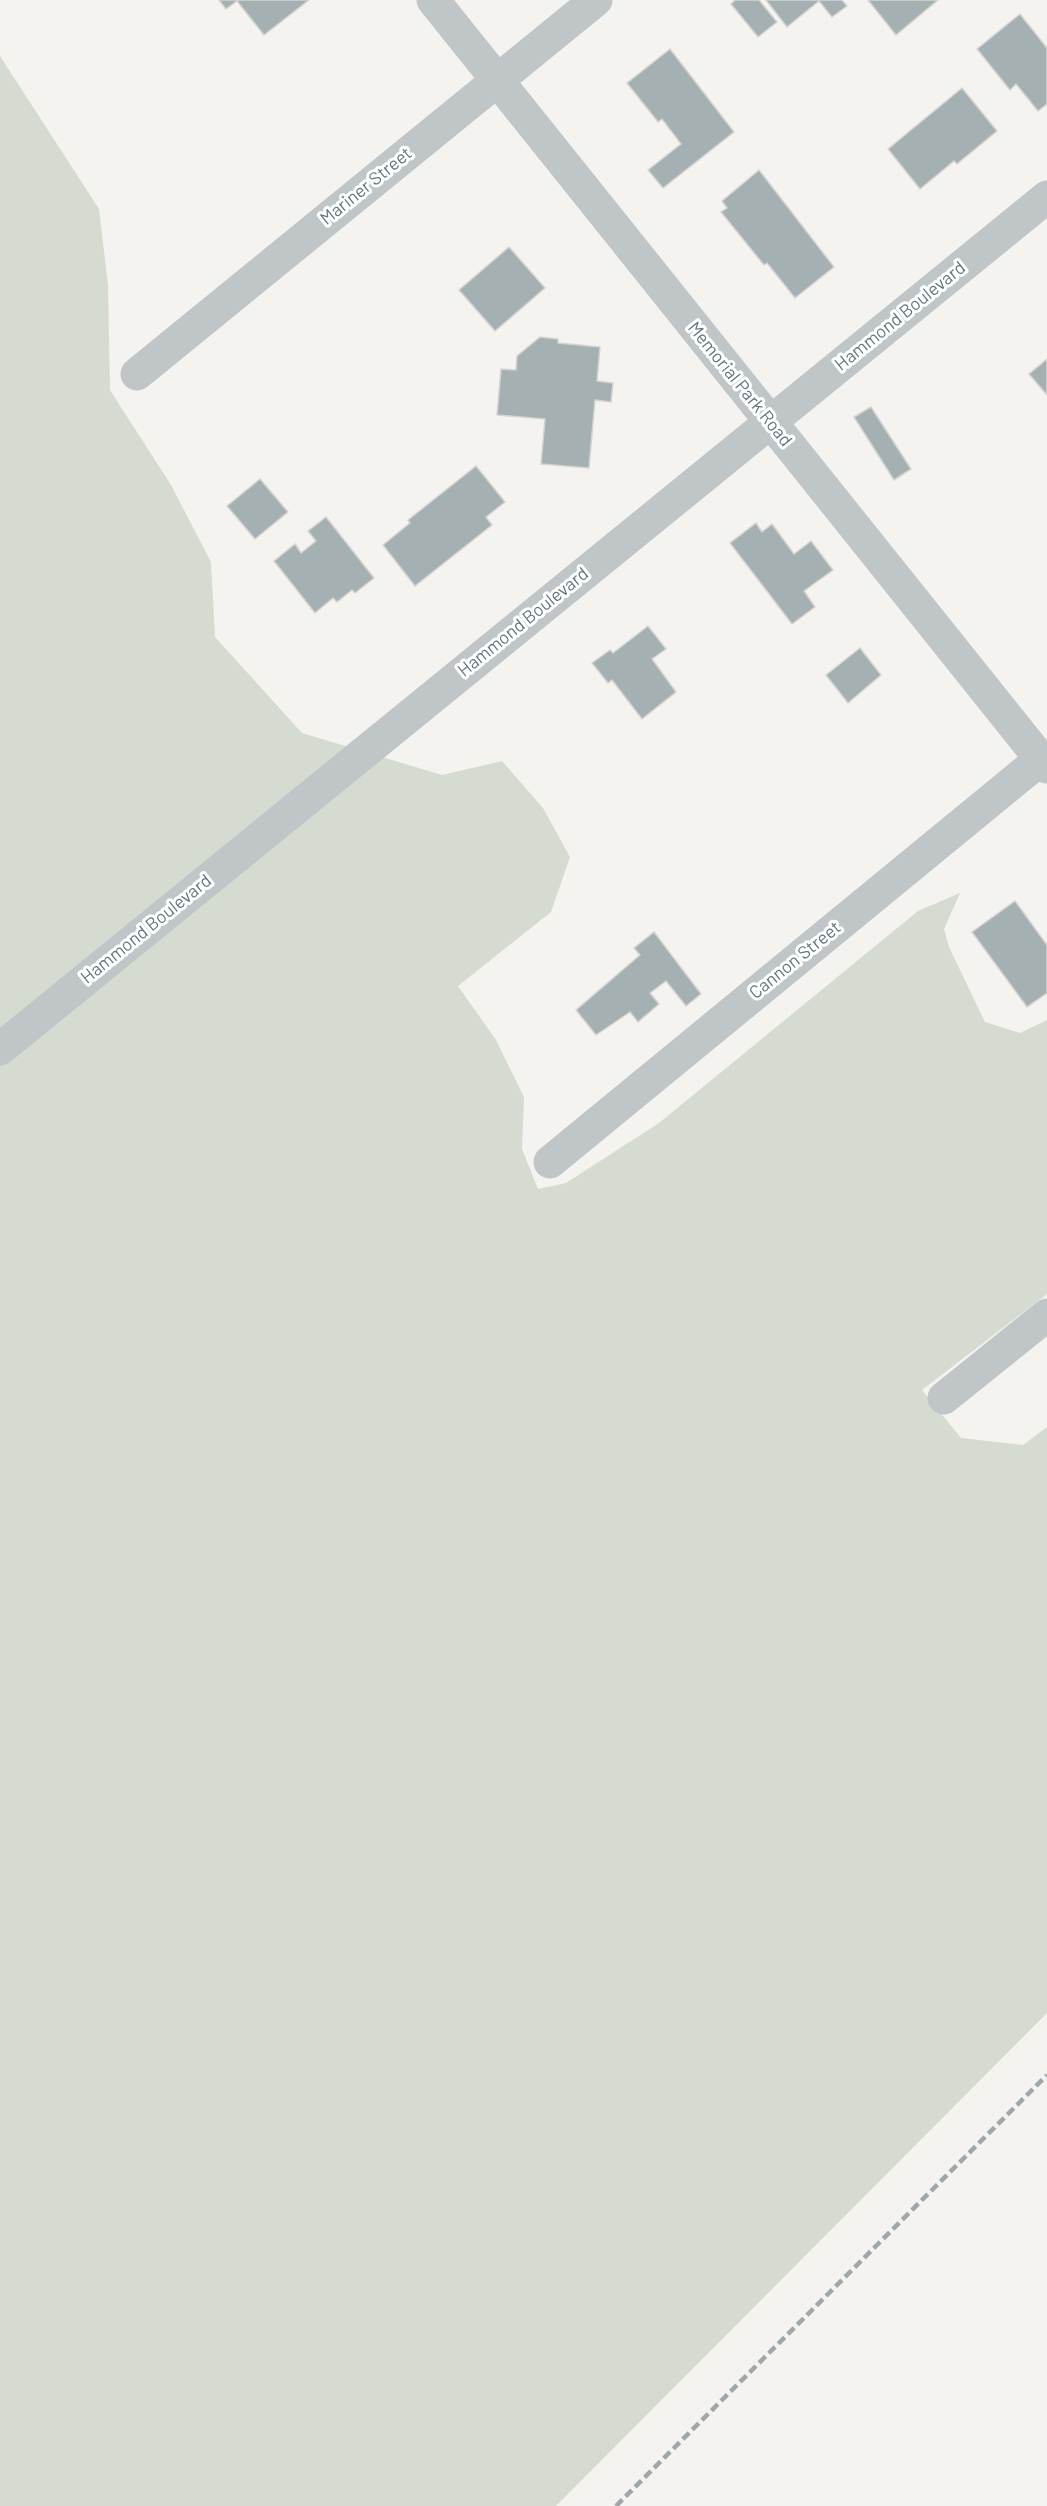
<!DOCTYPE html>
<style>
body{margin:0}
canvas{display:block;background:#f4f3ef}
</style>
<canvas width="1047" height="2506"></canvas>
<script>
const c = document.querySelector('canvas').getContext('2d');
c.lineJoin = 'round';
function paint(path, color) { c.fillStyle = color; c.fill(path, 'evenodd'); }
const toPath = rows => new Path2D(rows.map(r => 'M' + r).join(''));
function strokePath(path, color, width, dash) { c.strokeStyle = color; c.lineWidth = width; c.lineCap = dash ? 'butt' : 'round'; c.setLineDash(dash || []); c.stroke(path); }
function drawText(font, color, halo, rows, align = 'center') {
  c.font = font + ' Barlow,sans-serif'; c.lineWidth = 6; c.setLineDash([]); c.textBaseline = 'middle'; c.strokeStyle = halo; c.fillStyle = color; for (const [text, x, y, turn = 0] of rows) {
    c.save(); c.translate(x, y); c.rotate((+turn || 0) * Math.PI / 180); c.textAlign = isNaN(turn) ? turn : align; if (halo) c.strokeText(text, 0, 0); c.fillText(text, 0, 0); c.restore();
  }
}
const green = toPath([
 [0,56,99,209,108,285,110,390,171,485,211,562,215,637,302,733,442,775,502,761,543,808,570,857,551,912,458,986,496,1040,524,1097,522,1149,538,1189,566,1183,659,1123,918,911,960,893,944,929,949,947,985,1022,1020,1033,1047,1020,1047,1294,922,1390,961,1438,1023,1445,1047,1427,1047,2013,556,2506,0,2506]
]);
const building = toPath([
 [219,0,309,0,264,35,237,1,226,9,219,0],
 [735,0,759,0,777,22,758,37,731,4,735,0],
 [766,0,842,0,847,6,832,17,819,1,787,27,766,0],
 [868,0,938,0,896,35,868,0],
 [1020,14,1047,48,1047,104,1038,111,1016,84,1010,90,977,49,1020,14],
 [670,49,734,132,663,188,648,170,681,144,662,119,658,122,627,83,670,49],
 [962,88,997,131,957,164,954,161,920,189,888,149,962,88],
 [759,170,834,267,795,298,767,263,764,265,721,212,727,208,722,201,759,170],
 [509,247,545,288,495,331,459,290,509,247],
 [540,337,558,339,558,343,600,347,597,381,613,383,611,402,595,400,589,468,541,464,545,419,497,415,501,369,516,370,517,356,540,337],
 [1047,359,1047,395,1029,374,1047,359],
 [871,407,911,469,894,480,854,417,871,407],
 [476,466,505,502,486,517,492,525,415,586,383,545,410,523,408,520,476,466],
 [260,479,288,512,255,539,227,506,260,479],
 [326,517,374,578,355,593,352,590,337,602,333,598,315,613,274,561,295,544,301,553,316,541,308,531,326,517],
 [756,523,762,532,772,524,794,554,811,541,833,570,804,591,815,607,792,624,730,543,756,523],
 [648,626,666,649,652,659,676,692,642,719,612,680,608,683,592,663,610,650,613,653,648,626],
 [860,648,881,675,848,703,826,675,860,648],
 [1015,901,1047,945,1047,993,1027,1007,972,932,1015,901],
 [654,932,701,994,686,1006,666,981,650,993,659,1004,638,1022,630,1012,596,1035,576,1010,640,955,634,948,654,932]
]);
const minor = toPath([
 [433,0,1047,767],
 [137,374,596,0],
 [0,1049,1047,197],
 [550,1162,1041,759],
 [944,1398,1047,1315]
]);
const rail = toPath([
 [616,2506,1047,2075]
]);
const streetNames = [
 ["Mariner Street",366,186,-39],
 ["Hammond Boulevard",900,316,-39],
 ["Memorial Park Road",740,384,51],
 ["Hammond Boulevard",523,622,-39],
 ["Hammond Boulevard",146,929,-39],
 ["Cannon Street",795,960,-39]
];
paint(green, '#d5dbd0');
paint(building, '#a5b0b3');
strokePath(building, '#d5d4d2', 1.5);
strokePath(minor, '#c0c5c7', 33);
strokePath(rail, '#9ea7ab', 4.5, [9, 4.5]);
drawText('18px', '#617781', '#fff', streetNames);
</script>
